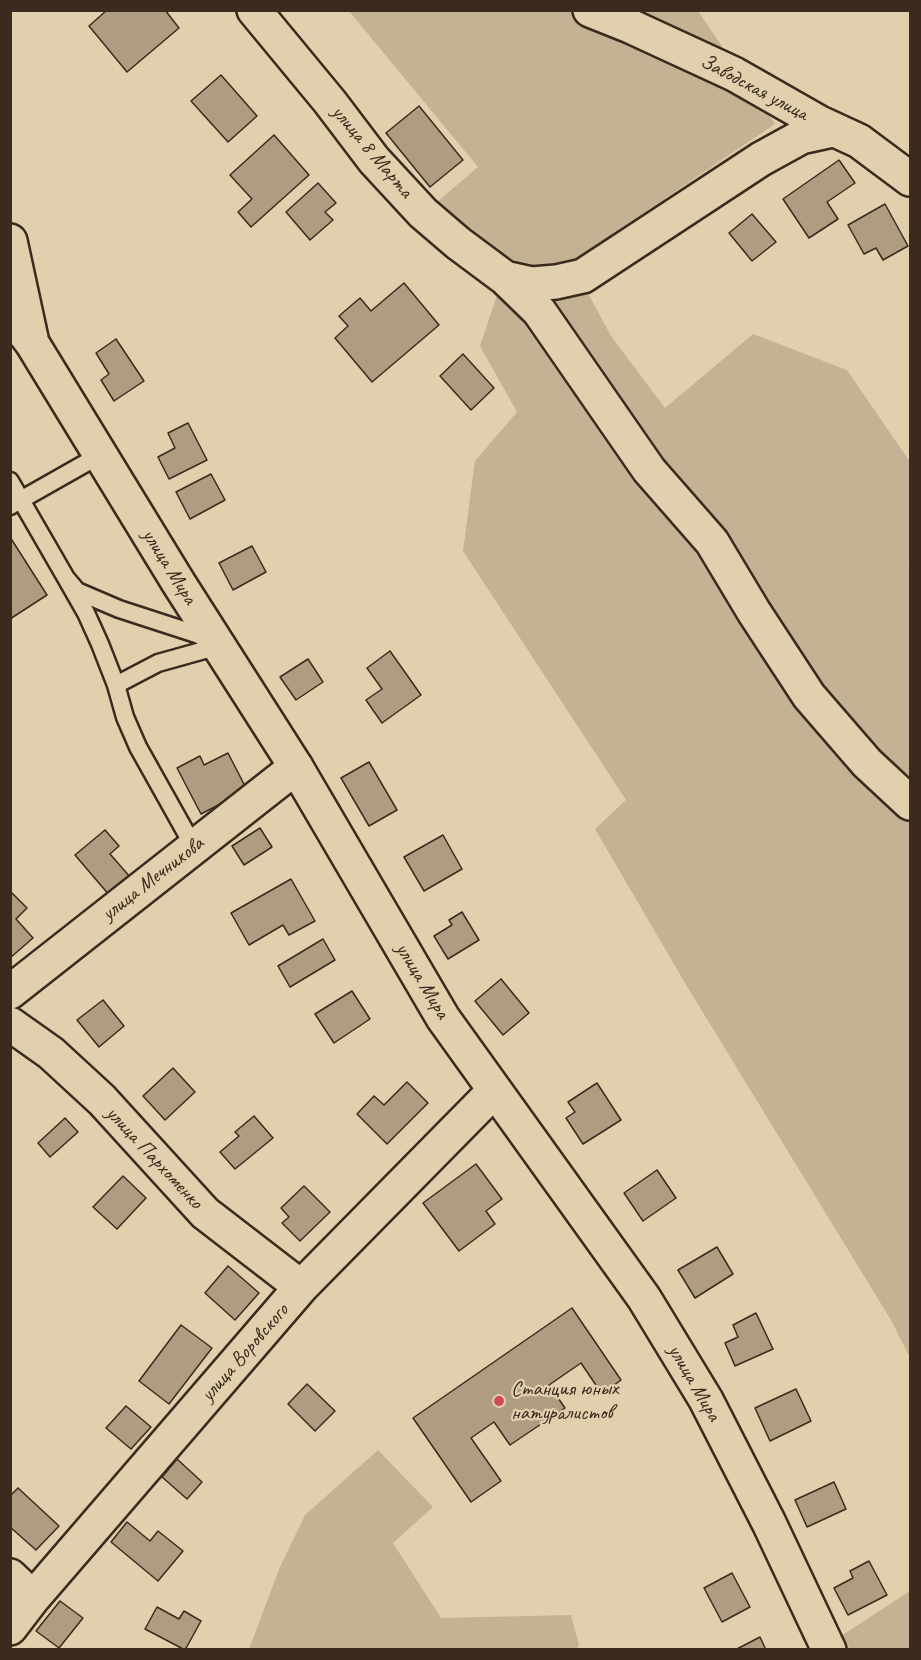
<!DOCTYPE html>
<meta charset="utf-8">
<style>
body{margin:0}
#map{position:relative;width:921px;height:1660px;overflow:hidden;background:#e1d0ad;font-family:Caveat,sans-serif}
canvas{display:block}
.frame{position:absolute;inset:0;border:12px solid #3b2a1e;pointer-events:none}
</style>
<div id="map">
<canvas width="921" height="1660"></canvas>
<div class="frame"></div>
</div>
<script>
const c = document.querySelector('canvas').getContext('2d');
c.lineJoin = 'round';
function paint(path, color) { c.fillStyle = color; c.fill(path, 'evenodd'); }
const toPath = rows => new Path2D(rows.map(r => 'M' + r).join(''));
function strokePath(path, color, width, dash) { c.strokeStyle = color; c.lineWidth = width; c.lineCap = dash ? 'butt' : 'round'; c.setLineDash(dash || []); c.stroke(path); }
function drawText(font, color, halo, rows, align = 'center') {
  c.font = font + ' Caveat,sans-serif'; c.lineWidth = 4.5; c.setLineDash([]); c.textBaseline = 'middle'; c.strokeStyle = halo; c.fillStyle = color; for (const [text, x, y, turn = 0] of rows) {
    c.save(); c.translate(x, y); c.rotate((+turn || 0) * Math.PI / 180); c.textAlign = isNaN(turn) ? turn : align; if (halo) c.strokeText(text, 0, 0); c.fillText(text, 0, 0); c.restore();
  }
}
const green = toPath([
 [349,11,698,11,775,124,571,262,611,336,665,408,753,334,847,370,910,462,910,559,908,562,910,565,910,1358,891,1320,688,988,595,829,626,800,463,551,475,461,517,412,480,346,507,265,437,202,478,167],
 [378,1450,433,1507,393,1543,441,1618,571,1615,579,1645,577,1649,249,1649,280,1567,305,1515],
 [910,1591,910,1649,850,1649,841,1636]
]);
const building = toPath([
 [107,10,165,10,179,28,127,72,89,26,107,10],
 [221,75,257,116,228,142,191,101,221,75],
 [419,106,463,160,430,187,386,133,419,106],
 [274,135,309,175,251,227,238,212,252,199,230,175,274,135],
 [839,160,855,183,827,202,838,219,809,238,783,199,839,160],
 [318,183,336,203,325,212,333,220,310,240,286,212,318,183],
 [885,204,908,246,883,260,876,248,864,254,848,225,885,204],
 [752,214,776,242,752,261,729,233,752,214],
 [404,283,439,325,372,382,335,338,348,326,339,316,360,298,371,311,404,283],
 [116,339,144,381,114,401,101,380,109,374,96,353,116,339],
 [463,354,494,388,471,410,440,376,463,354],
 [188,423,207,460,169,479,158,457,175,448,168,433,188,423],
 [211,474,225,500,190,519,176,492,211,474],
 [10,537,47,595,10,619,10,537],
 [252,546,266,572,233,590,219,563,252,546],
 [390,651,421,695,382,723,366,700,382,689,367,668,390,651],
 [308,659,323,682,296,700,280,677,308,659],
 [228,753,247,790,201,814,177,768,200,756,204,765,228,753],
 [369,762,397,810,369,826,341,778,369,762],
 [260,828,272,847,244,865,232,846,260,828],
 [105,830,119,846,110,854,131,878,110,896,75,855,105,830],
 [443,835,462,869,424,891,404,857,443,835],
 [291,879,315,921,289,935,283,925,249,945,231,913,291,879],
 [10,891,27,908,16,919,33,938,10,958,10,891],
 [462,912,479,940,448,959,434,936,452,925,449,920,462,912],
 [323,939,335,960,290,987,278,966,323,939],
 [501,979,529,1013,503,1035,475,1001,501,979],
 [352,991,370,1019,334,1043,315,1014,352,991],
 [103,1000,124,1026,99,1047,77,1020,103,1000],
 [173,1068,195,1092,165,1120,143,1096,173,1068],
 [407,1082,428,1103,387,1144,357,1114,374,1096,384,1105,407,1082],
 [597,1083,621,1120,583,1144,566,1118,575,1112,568,1102,597,1083],
 [254,1116,273,1138,235,1169,220,1152,239,1136,235,1132,254,1116],
 [65,1118,78,1132,50,1157,38,1143,65,1118],
 [476,1164,502,1199,486,1211,495,1224,459,1251,423,1203,476,1164],
 [657,1170,676,1198,643,1221,624,1193,657,1170],
 [123,1176,146,1198,117,1229,93,1207,123,1176],
 [304,1186,330,1212,300,1241,282,1223,289,1217,281,1208,304,1186],
 [717,1247,733,1274,695,1298,678,1270,717,1247],
 [228,1266,259,1293,235,1320,205,1293,228,1266],
 [572,1308,621,1380,602,1394,581,1363,549,1385,565,1408,510,1445,494,1422,471,1438,501,1481,471,1502,413,1418,572,1308],
 [756,1313,773,1349,735,1366,725,1343,738,1337,733,1325,756,1313],
 [181,1325,212,1348,169,1404,139,1381,181,1325],
 [307,1384,335,1411,315,1431,288,1404,307,1384],
 [796,1389,811,1421,770,1441,755,1408,796,1389],
 [126,1406,151,1427,131,1449,106,1428,126,1406],
 [177,1459,202,1482,187,1499,162,1477,177,1459],
 [834,1482,846,1509,807,1527,795,1500,834,1482],
 [18,1488,59,1526,36,1550,10,1527,10,1496,18,1488],
 [127,1522,150,1541,158,1531,183,1551,158,1581,111,1542,127,1522],
 [869,1561,887,1595,848,1615,834,1588,853,1578,850,1571,869,1561],
 [732,1573,750,1607,722,1622,704,1588,732,1573],
 [60,1601,83,1618,59,1648,36,1631,60,1601],
 [157,1607,179,1619,184,1611,201,1621,185,1650,145,1629,157,1607],
 [760,1637,766,1650,735,1650,760,1637]
]);
const service = toPath([
 [10,481,66,578,77,591,119,609,199,635,211,642],
 [10,506,100,455],
 [66,578,86,613,100,644,116,685,125,717,138,747,194,847],
 [116,685,158,663,219,646]
]);
const minor = toPath([
 [254,10,330,102,374,160,423,213,458,243,505,278,539,311,649,470,712,542,754,612,809,696,867,763,910,803],
 [590,10,630,26,734,74,820,123,859,141,910,179],
 [505,278,532,284,556,282,583,276,761,159,801,137,833,130],
 [10,992,296,767],
 [10,1024,51,1053,102,1100,205,1213,301,1287],
 [10,1576,33,1598],
 [10,1628,33,1598,301,1287,494,1091]
]);
const tertiary = toPath([
 [10,241,31,338],
 [10,314,32,343,178,582,296,767,443,1018,644,1298,706,1400,769,1523,829,1650]
]);
const markers = [
 [499,1401,6,"#d1495b"]
];
const streetNames = [
 ["Заводская улица",754,88,28],
 ["улица 8 Марта",372,152,50],
 ["улица Мира",169,567,58],
 ["улица Мечникова",153,879,-38],
 ["улица Мира",422,981,59],
 ["улица Пархоменко",154,1158,47],
 ["улица Воровского",245,1353,-49],
 ["улица Мира",694,1383,60]
];
const poiNames = [
 ["Станция юных",511,1389],
 ["натуралистов",511,1413]
];
paint(green, '#c3b293');
paint(building, '#ae9d80');
strokePath(building, '#3b2a1e', 1.5);
strokePath(service, '#3b2a1e', 21);
strokePath(minor, '#3b2a1e', 38);
strokePath(tertiary, '#3b2a1e', 38);
strokePath(service, '#e1d0ad', 16);
strokePath(minor, '#e1d0ad', 33);
strokePath(tertiary, '#e1d0ad', 33);
for (const [x, y, r, color] of markers) { const dot = new Path2D(); dot.arc(x, y, r, 0, 2 * Math.PI); c.fillStyle = color; c.fill(dot); strokePath(dot, '#e1d0ad', 2); }
drawText('21px', '#3b2a1e', '#e1d0ad', streetNames);
drawText('21px', '#3b2a1e', '#e1d0ad', poiNames, 'left');
</script>
